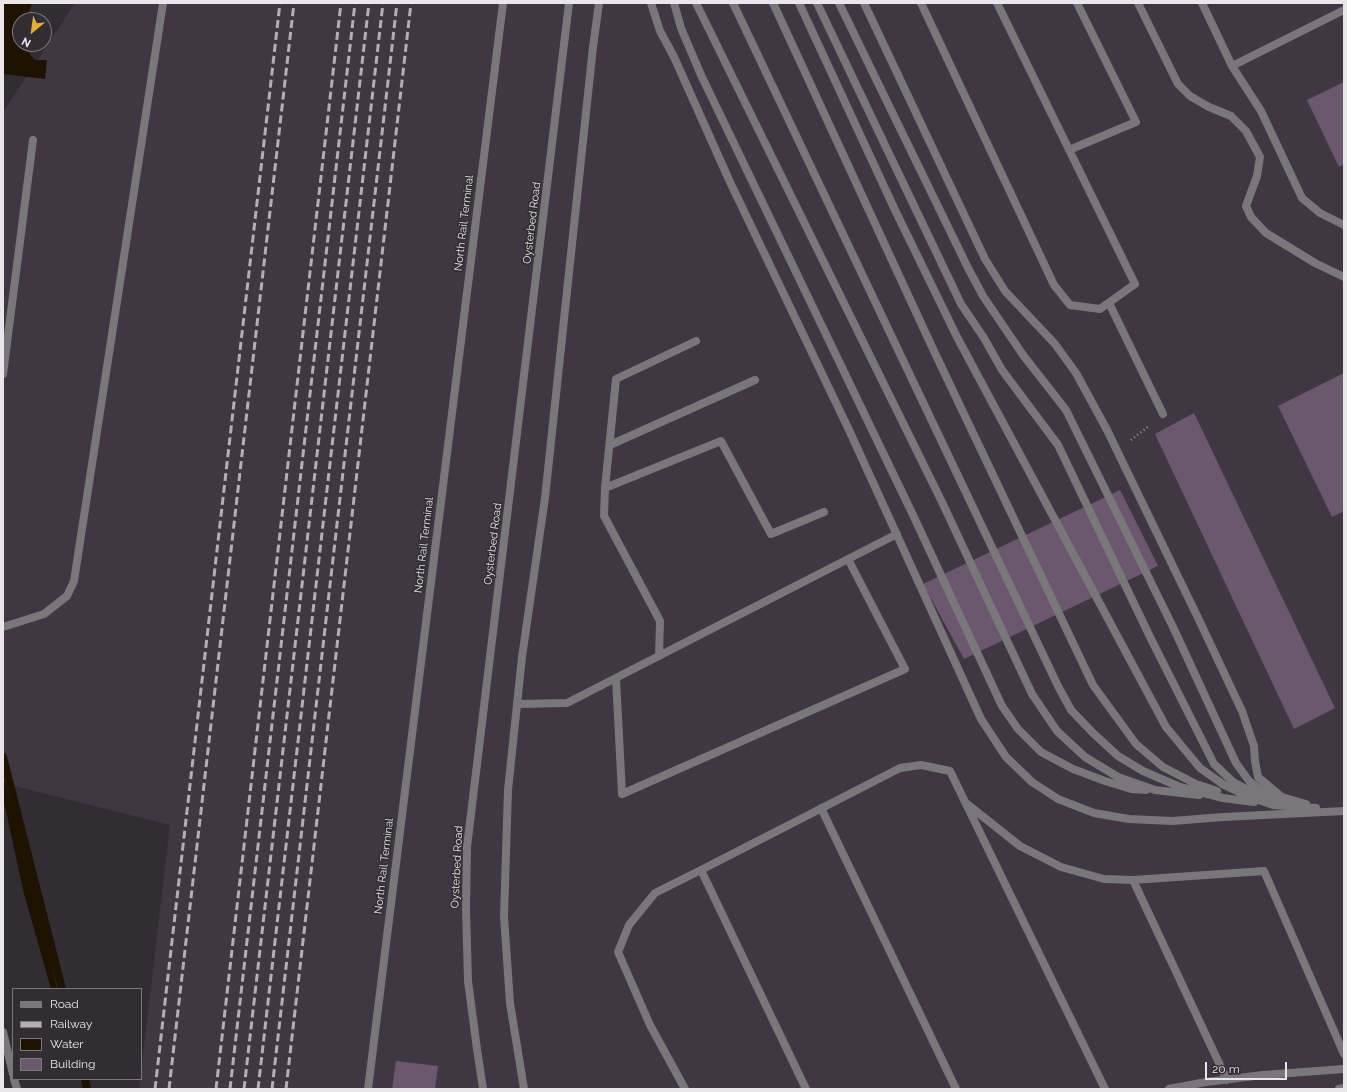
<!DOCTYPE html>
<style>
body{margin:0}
#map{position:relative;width:1347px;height:1092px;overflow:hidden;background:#322d33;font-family:Raleway,sans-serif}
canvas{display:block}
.frame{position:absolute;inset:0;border:4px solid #eae6ea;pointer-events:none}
.legend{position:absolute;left:12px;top:988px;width:130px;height:92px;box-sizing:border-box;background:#322d33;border:1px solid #7c777c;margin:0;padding:5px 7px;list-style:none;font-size:12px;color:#eae6ea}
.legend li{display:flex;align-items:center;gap:8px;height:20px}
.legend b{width:20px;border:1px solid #7c777c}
.north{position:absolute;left:12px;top:12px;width:40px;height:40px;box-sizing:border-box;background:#322d33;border:1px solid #7c777c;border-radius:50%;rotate:209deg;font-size:11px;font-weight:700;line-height:16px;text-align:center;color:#eae6ea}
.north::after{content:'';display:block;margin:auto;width:14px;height:18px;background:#dfb034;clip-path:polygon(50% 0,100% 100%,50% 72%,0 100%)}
.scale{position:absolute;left:1205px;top:1062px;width:82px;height:18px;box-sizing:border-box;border:2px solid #eae6ea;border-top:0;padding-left:5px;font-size:12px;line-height:14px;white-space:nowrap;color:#eae6ea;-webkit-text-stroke:3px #322d33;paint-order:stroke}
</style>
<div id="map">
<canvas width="1347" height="1092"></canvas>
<div class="frame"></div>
<ul class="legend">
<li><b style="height:5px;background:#79777a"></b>Road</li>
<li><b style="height:5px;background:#b4afb4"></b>Railway</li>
<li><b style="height:11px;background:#1d1300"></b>Water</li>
<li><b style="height:11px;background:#6b586e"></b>Building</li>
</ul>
<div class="north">N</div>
<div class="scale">20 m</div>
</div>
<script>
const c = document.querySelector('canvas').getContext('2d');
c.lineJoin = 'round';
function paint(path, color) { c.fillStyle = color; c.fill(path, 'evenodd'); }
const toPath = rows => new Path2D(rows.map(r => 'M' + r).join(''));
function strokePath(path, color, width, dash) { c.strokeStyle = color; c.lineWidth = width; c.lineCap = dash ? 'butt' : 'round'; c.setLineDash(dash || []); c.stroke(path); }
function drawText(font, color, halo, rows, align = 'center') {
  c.font = font + ' Raleway,sans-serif'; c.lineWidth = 3; c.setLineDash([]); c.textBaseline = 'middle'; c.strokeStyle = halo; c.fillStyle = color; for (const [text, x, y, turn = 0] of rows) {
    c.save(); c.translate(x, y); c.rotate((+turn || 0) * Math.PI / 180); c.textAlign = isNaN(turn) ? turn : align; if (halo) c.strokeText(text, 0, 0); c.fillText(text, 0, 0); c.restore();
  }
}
const built = toPath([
 [75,3,1344,3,1344,1089,139,1089,170,825,3,783,3,300,5,290,3,289,3,112]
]);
const water = toPath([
 [4,3,32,3,26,20,20,20,20,44,26,44,29,53,35,60,47,60,45,79,3,74],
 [3,776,35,888,57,989,51,989,23,890,3,797]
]);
const stream = toPath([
 [3,757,62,989],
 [85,1079,87,1089]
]);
const building = toPath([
 [1344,82,1344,164,1339,167,1307,100],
 [1344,373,1344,511,1332,517,1278,406],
 [1194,413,1335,708,1294,729,1155,434],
 [1120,490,1158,566,964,659,923,584],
 [396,1061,438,1066,435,1089,392,1089]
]);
const path = toPath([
 [1131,440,1149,426]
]);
const service = toPath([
 [921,3,1054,285,1070,305,1100,309,1135,284,997,3],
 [1138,3,1178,84,1190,96,1209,107,1231,116,1246,131,1260,157,1257,176,1246,206,1251,217,1266,233,1315,263,1344,277],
 [1202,3,1232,66,1261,111,1302,198,1320,213,1344,225],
 [1232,66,1344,10],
 [1069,150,1136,122,1077,3],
 [1109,303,1163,414],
 [3,374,33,140],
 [610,445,755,380],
 [605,488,616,379,696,341],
 [3,627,44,614,67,596,74,581,163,3],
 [659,656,660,621,604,516,605,488,721,441,771,534,824,512],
 [616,678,622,794,905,669,848,559],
 [517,704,567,703,897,534],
 [967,804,1020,846,1061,867,1104,879,1133,880,1227,1080],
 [821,808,956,1089],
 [1133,880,1264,871,1344,1054],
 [368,1089,503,3],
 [685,1089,650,1025,618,952,629,925,655,893,701,870],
 [806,1089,701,870,900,768,921,765,950,771,1105,1089],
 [1169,1089,1206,1082,1263,1075,1344,1069],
 [1339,1089,1344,1088]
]);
const minor = toPath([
 [651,3,660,31,674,57,730,182,849,430,981,719,1006,757,1032,782,1058,799,1094,813,1129,819,1173,821,1223,817,1344,811],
 [674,3,681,28,701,75,913,515,1002,706,1018,729,1041,752,1073,769,1105,781,1131,789,1146,790],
 [696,3,941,500,1032,694,1057,731,1085,757,1118,777,1155,790,1199,795],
 [733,3,1058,686,1071,710,1093,733,1118,756,1143,771,1180,787,1223,798,1254,802],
 [773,3,933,349,1093,685,1136,744,1163,767,1196,784,1217,791],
 [799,3,895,210,957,337,1166,727,1200,768,1224,785,1247,796,1273,805,1316,808],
 [817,3,961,304,984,338,1002,370,1058,445,1151,639,1214,764,1233,782,1256,794,1286,802],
 [839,3,968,268,983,296,1023,355,1066,410,1173,627,1236,763,1249,781,1264,792,1271,794],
 [864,3,985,259,1005,291,1055,344,1076,373,1107,430,1200,622,1242,711,1254,746,1255,761,1258,777,1282,797,1306,804],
 [3,1032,13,1074],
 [14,1079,17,1089],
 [483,1089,477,1049,468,981,466,908,467,847,569,3],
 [524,1089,510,1003,504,916,508,790,522,657,545,498,593,47,599,3]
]);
const rail = toPath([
 [155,1089,280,3],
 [169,1089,294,3],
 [216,1089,341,3],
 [230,1089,355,3],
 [244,1089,369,3],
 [258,1089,383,3],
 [272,1089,397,3],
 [286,1089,411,3]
]);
const streetNames = [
 ["North Rail Terminal",464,223,-83],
 ["Oysterbed Road",532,223,-83],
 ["Oysterbed Road",493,544,-83],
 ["North Rail Terminal",424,545,-83],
 ["North Rail Terminal",384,866,-83],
 ["Oysterbed Road",457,867,-87]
];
paint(built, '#3f3741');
paint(water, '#1d1300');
strokePath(stream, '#1d1300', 8);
paint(building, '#6b586e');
strokePath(path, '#969196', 2.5, [1, 3]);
strokePath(service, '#79777a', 8);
strokePath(minor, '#79777a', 8);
strokePath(rail, '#b4afb4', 3, [8, 4]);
drawText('11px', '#eae6ea', '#322d33', streetNames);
</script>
